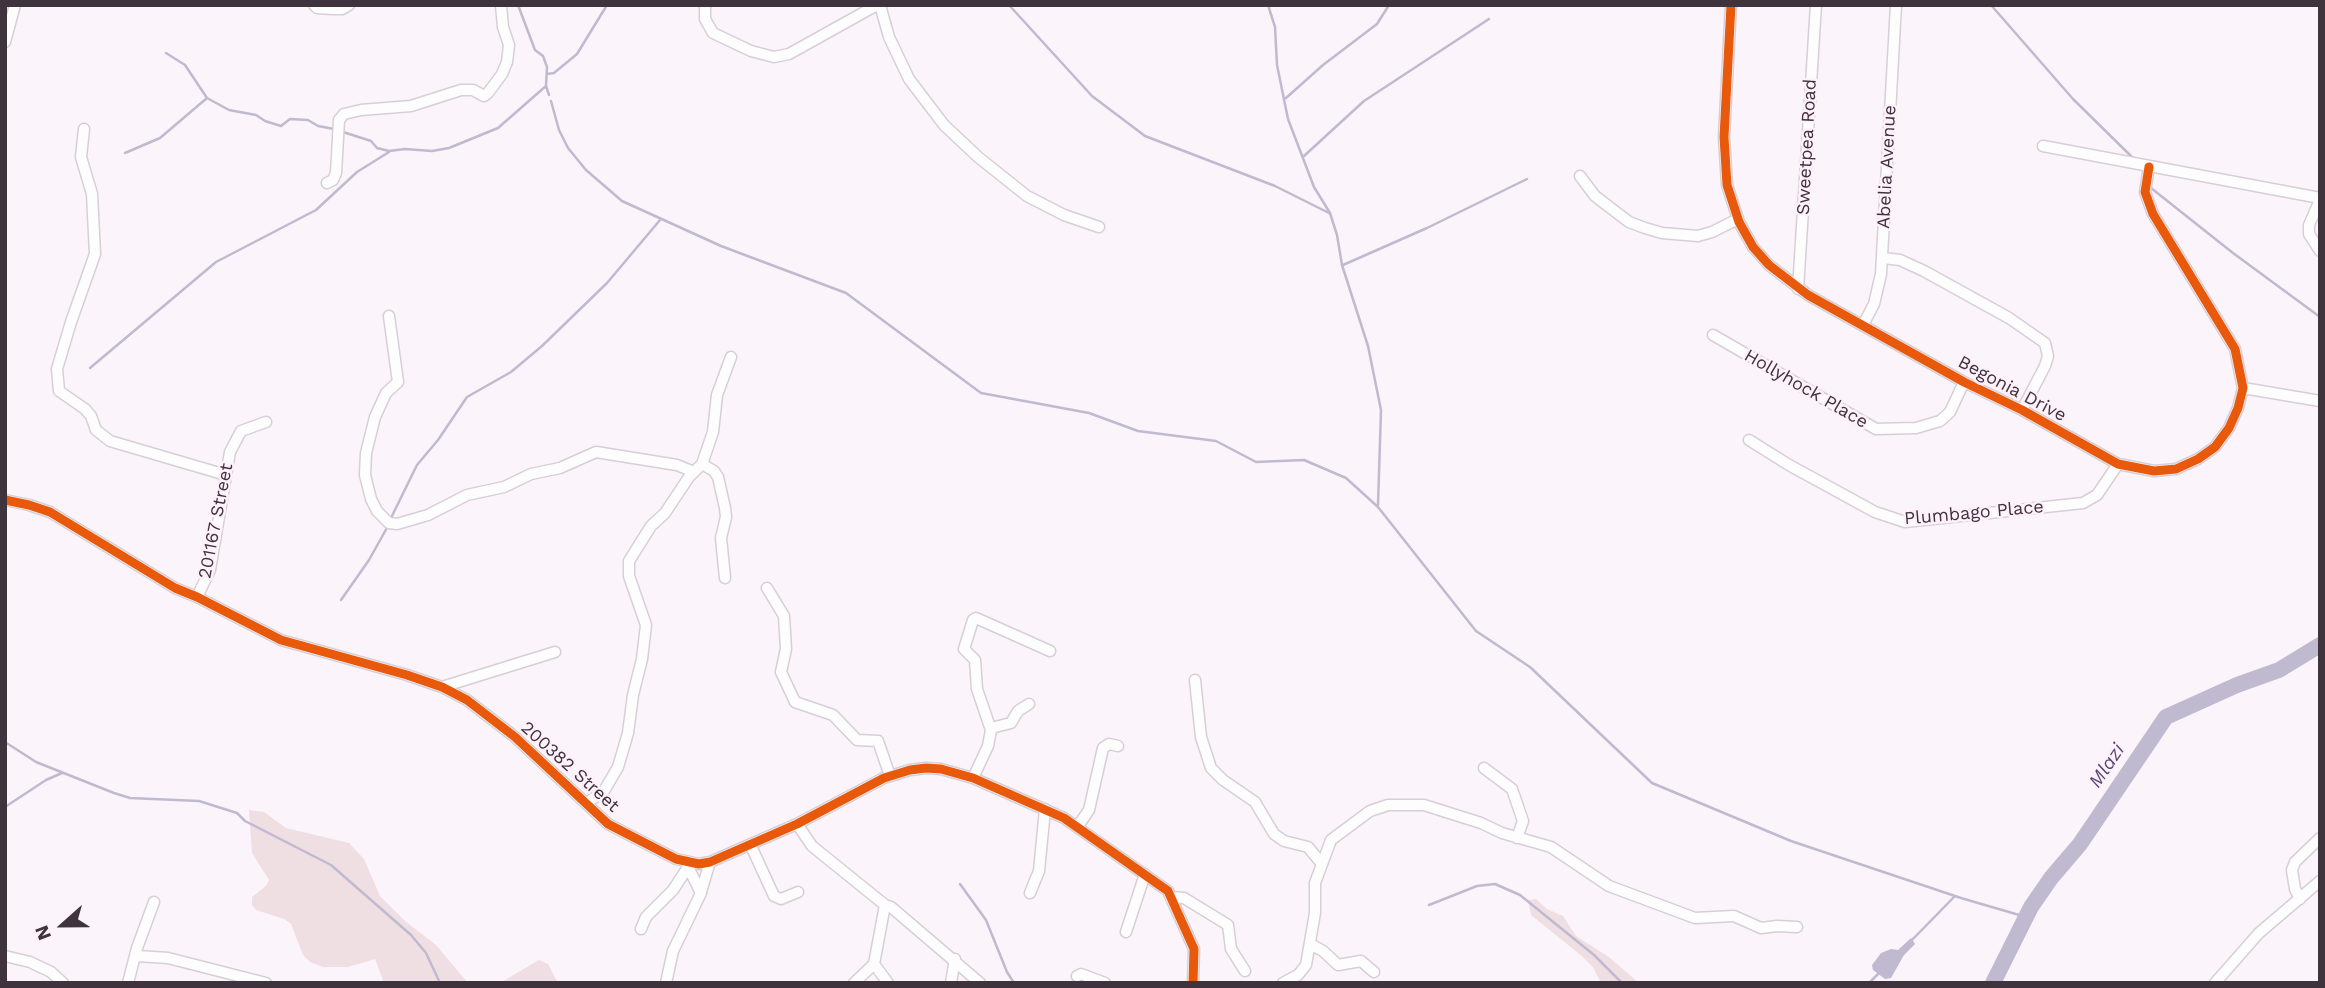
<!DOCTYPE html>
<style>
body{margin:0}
#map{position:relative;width:2325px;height:988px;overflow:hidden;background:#fbf4fa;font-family:"Work Sans",sans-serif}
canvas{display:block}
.frame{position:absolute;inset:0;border:7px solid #3f333d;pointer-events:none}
.north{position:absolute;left:28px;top:890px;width:70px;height:70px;-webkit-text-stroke:5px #fef1fb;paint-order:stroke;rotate:249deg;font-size:19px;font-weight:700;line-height:28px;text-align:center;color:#3f333d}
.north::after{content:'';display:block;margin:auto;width:24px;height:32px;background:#3f333d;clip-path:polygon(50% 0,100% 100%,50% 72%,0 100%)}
</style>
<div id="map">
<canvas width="2325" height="988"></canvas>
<div class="frame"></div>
<div class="north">N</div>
</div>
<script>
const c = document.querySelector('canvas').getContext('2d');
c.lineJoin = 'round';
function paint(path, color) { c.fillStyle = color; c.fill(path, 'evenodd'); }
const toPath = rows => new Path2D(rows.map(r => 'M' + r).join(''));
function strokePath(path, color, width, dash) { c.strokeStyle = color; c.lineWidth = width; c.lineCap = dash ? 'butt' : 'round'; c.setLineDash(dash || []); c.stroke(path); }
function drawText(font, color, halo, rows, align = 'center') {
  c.font = font + ' "Work Sans",sans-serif'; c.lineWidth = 5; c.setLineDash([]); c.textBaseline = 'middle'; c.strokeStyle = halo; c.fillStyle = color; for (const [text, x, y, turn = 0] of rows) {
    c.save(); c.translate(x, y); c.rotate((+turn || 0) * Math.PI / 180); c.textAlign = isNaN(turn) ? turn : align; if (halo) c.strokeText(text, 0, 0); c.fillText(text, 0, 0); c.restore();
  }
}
const green = toPath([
 [249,810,264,812,286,828,349,843,364,859,380,896,405,921,436,945,468,983,384,983,375,959,348,967,323,967,310,962,303,955,291,924,284,919,256,910,252,905,252,897,266,886,269,880,252,853],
 [1536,899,1547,909,1563,916,1576,936,1609,957,1639,983,1601,983,1593,967,1583,957,1531,915,1528,900],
 [539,960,548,964,558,983,500,983]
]);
const water = toPath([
 [1911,938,1915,944,1904,955,1891,978,1885,979,1873,970,1872,965,1881,953,1891,949,1898,950]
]);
const stream = toPath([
 [518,5,535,50,543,56,547,67,546,86,549,95],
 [1009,5,1092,96,1145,136,1275,186,1329,213],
 [1268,5,1275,27,1277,65,1288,119,1314,187,1330,213,1337,235,1342,265,1368,346,1381,410,1378,505],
 [1991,5,2073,99,2134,159],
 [166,53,185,65,207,98,229,110,256,115,265,121,281,126,290,119,308,120,318,126,334,129],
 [547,74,554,73,577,54,607,5],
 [1286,98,1323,65,1377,24,1389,5],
 [551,101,559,130,568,148,586,170,622,201,721,246,846,293,981,393,1089,413,1138,431,1216,441,1256,462,1304,460,1346,478,1378,507,1476,631,1530,667,1652,783,1791,841,1961,898,2026,917],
 [340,131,371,141,377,148,389,151,405,149,432,151,449,148,498,128,546,86],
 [125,153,160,138,207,98],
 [1304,156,1364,101,1489,19],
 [2151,188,2233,253,2320,317],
 [1343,265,1427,228,1527,179],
 [90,368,216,262,316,210,357,172,389,152],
 [390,520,417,465,438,440,467,397,511,372,542,346,607,283,660,220],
 [341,600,369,560,388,526],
 [5,742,36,762,114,793,130,798,199,801,237,813,245,821,331,865,411,935,426,953,440,983],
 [5,807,46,780,62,773],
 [960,884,986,920,1007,972,1014,983],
 [1429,905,1477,886,1495,884,1520,895,1594,955,1622,983],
 [1911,941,1955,896],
 [1869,983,1879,973]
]);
const river = toPath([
 [1993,983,2031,907,2051,878,2080,844,2166,717,2237,685,2279,670,2320,645]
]);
const minor = toPath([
 [314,5,317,8,332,9,342,9,349,5],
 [705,5,705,19,713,33,751,51,774,57,789,54,877,5],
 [880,5,889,37,909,79,944,125,978,157,1027,196,1064,215,1099,227],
 [1731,5,1724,137,1727,185,1739,222,1753,247,1769,265,1808,295,1964,382,2022,410,2118,464,2154,471,2176,469,2198,459,2215,447,2229,428,2238,408,2243,388,2235,349,2153,214,2145,192,2149,167],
 [5,42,15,5],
 [84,129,81,157,92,194,95,254,71,322,57,369,59,391,85,409,91,416,96,430,110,441,226,475],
 [2043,146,2320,198],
 [1580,176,1595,196,1629,222,1645,228,1662,233,1698,236,1712,232,1738,219],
 [327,183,333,180,336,173,339,120,344,114,361,110,411,106,461,90,473,90,484,96,488,93,502,74,507,62,509,45,503,27,501,5],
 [2320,200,2309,225,2309,234,2320,251],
 [1883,258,1900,260,1924,271,2009,318,2045,343,2048,356,2045,366,2022,410],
 [1798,289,1816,5],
 [389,316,398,382,386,393,375,417,366,453,365,475,371,499,377,511,389,523,397,524,428,515,467,495,504,487,531,474,560,468,596,452,677,465,694,472],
 [1863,325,1874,304,1881,274,1896,5],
 [1713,335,1876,429,1916,428,1940,421,1950,412,1964,382],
 [2243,388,2320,401],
 [1749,440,1789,465,1875,512,1905,522,2083,503,2097,495,2118,464],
 [702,464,714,471,718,477,725,508,726,517,721,538,725,578],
 [5,500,29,505,50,512,175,588,197,597,281,640,407,675,442,687,467,700,515,737,608,824,676,859,699,864,710,862,797,824,884,778,910,770,926,768,941,769,973,778,1064,818,1168,891,1194,949,1193,983],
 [767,588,784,616,786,649,781,672,795,702,833,715,857,740,878,741,890,776],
 [197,597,210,570,230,452,241,431,266,422],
 [1195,680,1201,737,1211,768,1223,780,1255,802,1274,834,1284,841,1308,847,1322,864],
 [442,687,555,652],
 [991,728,1011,723,1018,711,1029,704],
 [1484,768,1512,789,1523,821,1517,838],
 [973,778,988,746,991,730,977,689,975,660,964,649,973,620,976,618,1050,651],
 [588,802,604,791,618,767,628,733,633,695,642,659,646,625,629,576,629,561,651,526,665,513,689,477,702,464,713,432,717,395,731,357],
 [797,824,812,846,885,905,891,907,980,983],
 [1078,826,1089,810,1103,748,1109,744,1118,746],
 [751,846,774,896,781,899,798,892],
 [690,863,688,867,701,893],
 [1030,893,1039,871,1045,809],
 [1173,897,1184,898,1228,925,1231,949,1245,971],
 [2300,899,2295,889,2292,870,2295,862,2320,838],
 [641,929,646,917,673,890,688,867],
 [1126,932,1145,874],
 [1310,944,1323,951,1338,965,1361,961,1374,972],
 [5,956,30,962,51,972,63,983],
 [137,956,168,958,266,983],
 [874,964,888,983],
 [1077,976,1081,974,1105,983],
 [128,983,137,948,154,902],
 [666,983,673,951,700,895,710,862],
 [854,983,874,964,885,905],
 [951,983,955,959],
 [1283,983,1298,975,1306,965,1315,913,1315,883,1331,840,1370,811,1388,805,1424,805,1481,823,1502,833,1551,847,1609,886,1695,918,1734,916,1761,928,1777,926,1797,927],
 [2215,983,2259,933,2320,881]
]);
const cycleway = toPath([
 [1731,5,1724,137,1727,185,1739,222,1753,247,1769,265,1808,295,1964,382,2022,410,2118,464,2154,471,2176,469,2198,459,2215,447,2229,428,2238,408,2243,388,2235,349,2153,214,2145,192,2149,167],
 [5,500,29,505,50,512,175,588,197,597,281,640,407,675,442,687,467,700,515,737,608,824,676,859,699,864,710,862,797,824,884,778,910,770,926,768,941,769,973,778,1064,818,1168,891,1194,949,1193,983]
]);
const streetNames = [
 ["Sweetpea Road",1807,147,-87],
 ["Abelia Avenue",1887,167,-87],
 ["Hollyhock Place",1806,389,30],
 ["Begonia Drive",2012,389,28],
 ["Plumbago Place",1974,513,-5],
 ["201167 Street",216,521,-79],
 ["200382 Street",570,767,42]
];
const waterNames = [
 ["Mlazi",2107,766,-56]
];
paint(green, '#efdfe3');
paint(water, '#c0bad0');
strokePath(stream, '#c0bad0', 2.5);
strokePath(river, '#c0bad0', 16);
strokePath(minor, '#d7cfd6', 13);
strokePath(minor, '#fefdfe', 10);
strokePath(cycleway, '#e8590c', 9);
drawText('18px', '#3f333d', '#fef1fb', streetNames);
drawText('italic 19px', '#544975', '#fef1fb', waterNames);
</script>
